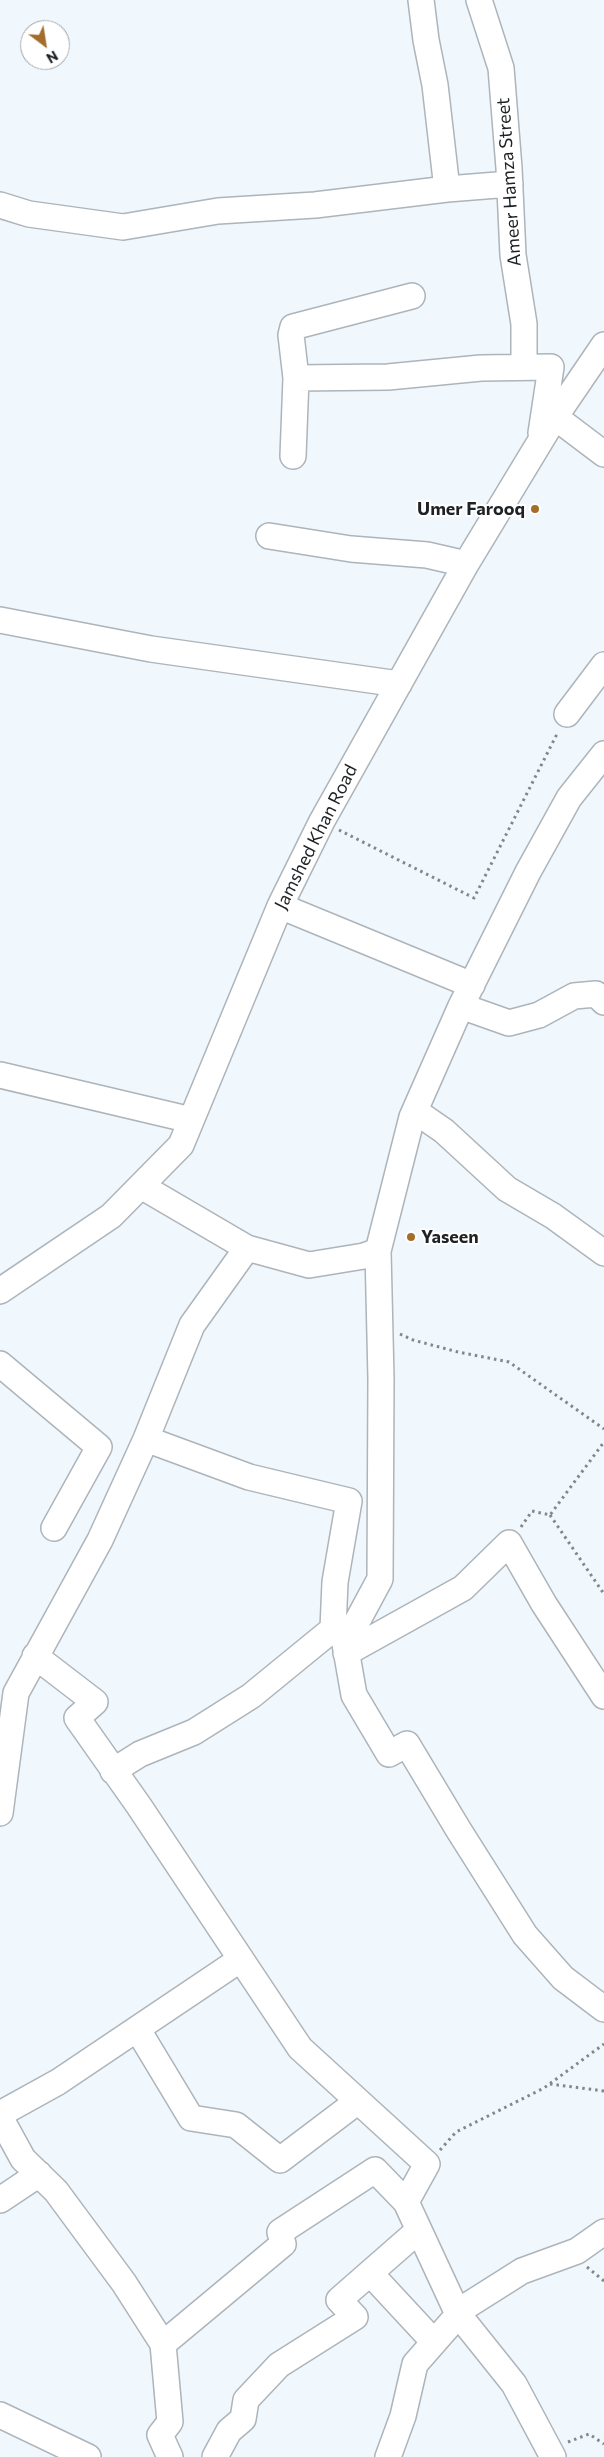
<!DOCTYPE html>
<style>
body{margin:0}
#map{position:relative;width:604px;height:2457px;overflow:hidden;background:#f0f7fd;font-family:Commissioner,sans-serif}
canvas{display:block}
.north{position:absolute;left:20px;top:20px;width:50px;height:50px;box-sizing:border-box;background:#fff;border:1px solid #a5a7a7;border-radius:50%;rotate:149deg;font-size:14px;font-weight:700;line-height:20px;text-align:center;color:#1f2224}
.north::after{content:'';display:block;margin:auto;width:18px;height:22px;background:#a46d29;clip-path:polygon(50% 0,100% 100%,50% 72%,0 100%)}
</style>
<div id="map">
<canvas width="604" height="2457"></canvas>
<div class="north">N</div>
</div>
<script>
const c = document.querySelector('canvas').getContext('2d');
c.lineJoin = 'round';
const toPath = rows => new Path2D(rows.map(r => 'M' + r).join(''));
function strokePath(path, color, width, dash) { c.strokeStyle = color; c.lineWidth = width; c.lineCap = dash ? 'butt' : 'round'; c.setLineDash(dash || []); c.stroke(path); }
function drawText(font, color, halo, rows, align = 'center') {
  c.font = font + ' Commissioner,sans-serif'; c.lineWidth = 4; c.setLineDash([]); c.textBaseline = 'middle'; c.strokeStyle = halo; c.fillStyle = color; for (const [text, x, y, turn = 0] of rows) {
    c.save(); c.translate(x, y); c.rotate((+turn || 0) * Math.PI / 180); c.textAlign = isNaN(turn) ? turn : align; if (halo) c.strokeText(text, 0, 0); c.fillText(text, 0, 0); c.restore();
  }
}
const path = toPath([
 [339,830,474,898,558,732],
 [400,1334,413,1340,458,1352,509,1362,604,1429],
 [550,1515,604,1594],
 [521,1527,532,1511,550,1515,604,1442],
 [550,2084,604,2091],
 [440,2150,456,2132,544,2088,604,2044],
 [587,2267,604,2281],
 [568,2442,589,2434,604,2444]
]);
const minor = toPath([
 [421,0,426,40,435,85,447,189],
 [479,0,501,68,509,168,513,255,524,324,524,367],
 [0,205,29,214,123,227,218,211,315,205,447,189,510,184],
 [296,378,388,377,481,368,551,367,541,433],
 [555,417,604,454],
 [293,456,296,378,291,335,293,327,412,296],
 [269,536,351,549,427,555,466,564],
 [0,620,151,649,399,684],
 [567,714,604,665],
 [280,906,472,985],
 [461,1006,528,872,569,798,604,754],
 [0,1075,191,1120],
 [415,1111,444,1131,507,1189,553,1216,604,1253],
 [141,1186,247,1248,309,1265,364,1256,378,1251,412,1117,461,1006,509,1023,539,1015,574,996,596,994,604,1002],
 [378,1251,381,1379,380,1579,345,1644,354,1695,389,1754,407,1744,458,1829,525,1935,563,1978,604,2009],
 [0,1291,111,1216,181,1145,280,906,322,821,466,564,555,417,604,345],
 [0,1364,99,1447,54,1528],
 [346,1653,463,1588,509,1543,544,1604,604,1696],
 [35,1656,95,1702,77,1718,139,1806,300,2048,427,2164,406,2202,458,2314,514,2384,553,2457],
 [113,1771,140,1754,194,1732,251,1696,333,1629,335,1582,349,1501,249,1477,146,1439],
 [0,1813,16,1693,100,1540,146,1439,192,1325,247,1248],
 [138,2030,191,2118,236,2125,280,2160,358,2101],
 [0,2114,58,2082,241,1959],
 [0,2117,23,2159,56,2191,124,2283,163,2344],
 [0,2200,39,2174],
 [370,2273,434,2342],
 [0,2415,88,2457],
 [170,2457,160,2435,170,2422,163,2344,283,2244,280,2232,375,2170,406,2202],
 [215,2457,229,2431,243,2419,246,2400,279,2365,355,2317,339,2300,419,2230],
 [388,2457,403,2416,415,2364,465,2307,522,2271,577,2251,604,2232]
]);
const markers = [
 [535,509,5,"#a46d29"],
 [411,1237,5,"#a46d29"]
];
const streetNames = [
 ["Ameer Hamza Street",509,182,-94],
 ["Jamshed Khan Road",316,837,-63]
];
const poiNames = [
 ["Umer Farooq",525,509],
 ["Yaseen",421,1237,"left"]
];
strokePath(minor, '#adb4ba', 28);
strokePath(path, '#82878b', 3, [2.5, 4]);
strokePath(minor, '#fff', 25);
for (const [x, y, r, color] of markers) { const dot = new Path2D(); dot.arc(x, y, r, 0, 2 * Math.PI); c.fillStyle = color; c.fill(dot); strokePath(dot, '#fff', 2); }
drawText('18px', '#1f2224', '#fff', streetNames);
drawText('bold 18px', '#1f2224', '#fff', poiNames, 'right');
</script>
